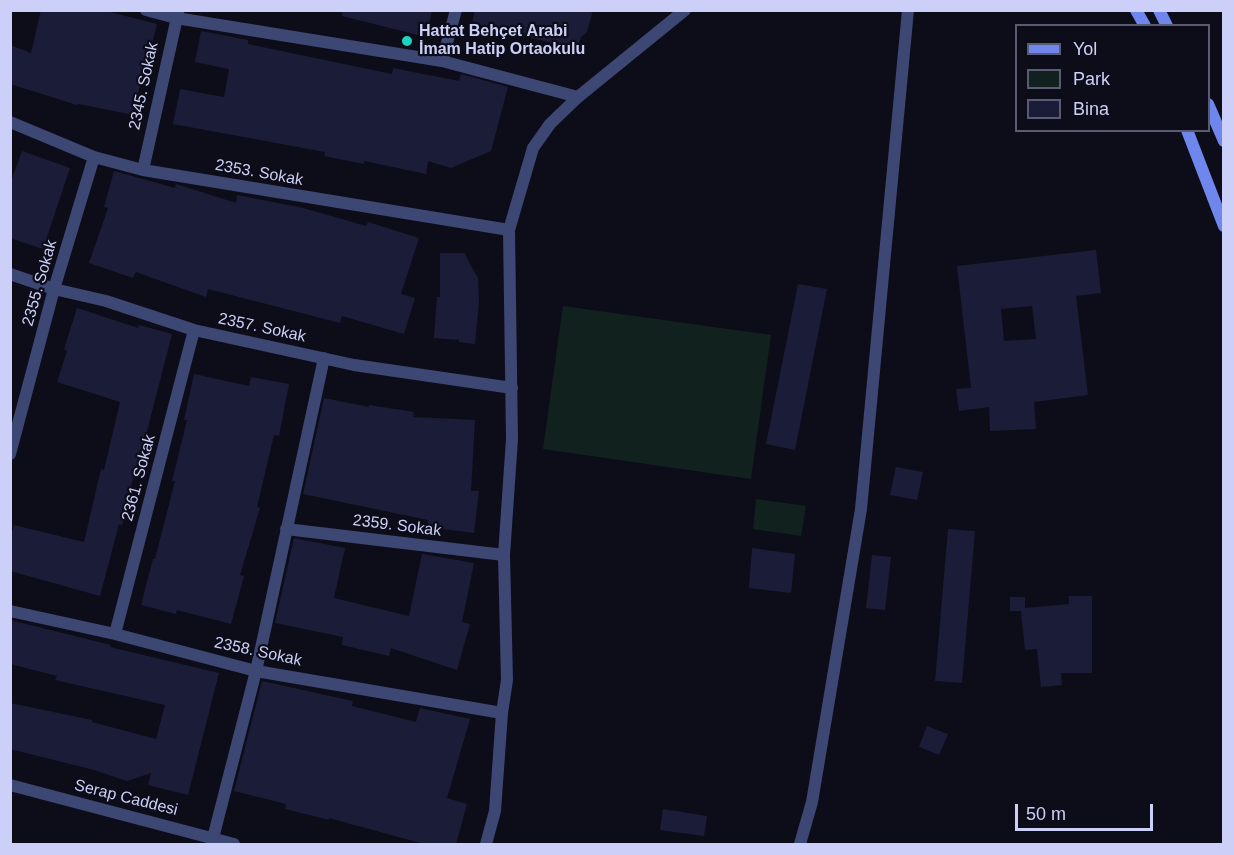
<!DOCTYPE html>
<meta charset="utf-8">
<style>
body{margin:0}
#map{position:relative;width:1234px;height:855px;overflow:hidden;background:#0d0d19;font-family:Arial,sans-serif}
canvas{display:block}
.frame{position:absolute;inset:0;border:12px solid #ccd0f8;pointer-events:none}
.legend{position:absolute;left:1015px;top:24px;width:195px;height:108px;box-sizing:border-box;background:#0d0d19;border:2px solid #595b72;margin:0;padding:8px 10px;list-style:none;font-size:18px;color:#ccd0f8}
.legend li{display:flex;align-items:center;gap:12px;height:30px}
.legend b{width:30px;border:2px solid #595b72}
.scale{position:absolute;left:1015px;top:804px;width:138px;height:27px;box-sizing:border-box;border:3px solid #ccd0f8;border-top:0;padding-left:8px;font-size:18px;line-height:21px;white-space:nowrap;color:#ccd0f8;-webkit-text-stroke:4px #0d0d19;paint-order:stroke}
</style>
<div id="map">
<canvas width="1234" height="855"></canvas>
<div class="frame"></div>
<ul class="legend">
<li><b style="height:8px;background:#6f87ec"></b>Yol</li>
<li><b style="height:16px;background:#11221e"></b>Park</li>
<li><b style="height:16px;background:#1b1c38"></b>Bina</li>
</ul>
<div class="scale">50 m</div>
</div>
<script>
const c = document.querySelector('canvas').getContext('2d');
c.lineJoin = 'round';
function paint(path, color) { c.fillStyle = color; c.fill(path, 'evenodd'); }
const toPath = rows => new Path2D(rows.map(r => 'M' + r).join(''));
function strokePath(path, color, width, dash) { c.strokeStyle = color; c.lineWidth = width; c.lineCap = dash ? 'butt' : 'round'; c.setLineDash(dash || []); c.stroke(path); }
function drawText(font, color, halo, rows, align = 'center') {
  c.font = font + ' Arial,sans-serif'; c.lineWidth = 4.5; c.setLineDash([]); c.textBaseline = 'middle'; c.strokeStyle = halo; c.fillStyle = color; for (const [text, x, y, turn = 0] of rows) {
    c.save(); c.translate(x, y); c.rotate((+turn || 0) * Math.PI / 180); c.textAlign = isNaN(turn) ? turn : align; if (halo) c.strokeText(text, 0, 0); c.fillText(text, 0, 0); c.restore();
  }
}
const green = toPath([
 [563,306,771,335,751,479,543,449],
 [756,499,806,506,801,536,753,529]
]);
const building = toPath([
 [41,10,102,10,157,24,147,64,144,64,134,115,78,104,77,105,10,84,10,45,31,53],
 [343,10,432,10,426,37,342,16],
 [475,10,593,10,587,32,581,37,578,46,572,48,472,23],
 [201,31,248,40,248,44,392,74,393,68,459,81,461,74,508,87,491,151,451,168,428,161,426,174,364,161,364,164,324,156,325,152,173,124,180,89,224,97,229,69,195,62],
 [22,151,70,168,43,249,10,238,10,184],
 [114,171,175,188,176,184,236,203,237,195,303,208,366,226,368,222,419,238,401,294,415,298,404,334,342,316,340,323,208,289,206,297,136,272,133,278,89,263,108,208,104,207],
 [1096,250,1101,293,1076,296,1088,395,1034,402,1036,429,990,431,989,407,959,411,956,389,971,388,957,266],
 [1032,306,1036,339,1004,341,1001,309],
 [440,253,464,253,478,278,479,301,475,344,459,342,459,340,434,338,437,297,440,297],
 [798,284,827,289,795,450,766,444],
 [77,308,138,328,139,325,172,334,137,470,135,469,122,525,119,524,100,596,10,571,10,539,14,525,84,542,101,469,104,470,120,402,57,382,67,351,64,349],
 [194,374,249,386,251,377,289,384,279,436,274,435,257,507,260,508,240,575,244,576,231,624,177,610,176,614,141,605,153,559,155,559,175,481,172,481,187,420,184,420],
 [324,398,369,407,369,405,414,412,413,417,475,420,471,491,479,491,474,533,427,527,428,520,303,494],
 [896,467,923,472,917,500,890,495],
 [948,529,975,531,962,683,935,681],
 [294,538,345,548,334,598,409,616,422,554,474,563,462,622,470,624,457,670,391,648,389,656,342,645,343,637,275,623],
 [752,548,795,554,791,593,749,588],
 [872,555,891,557,885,610,866,608],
 [1069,596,1092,596,1092,673,1061,673,1062,685,1041,687,1037,649,1025,650,1021,611,1010,611,1010,597,1025,597,1025,608,1069,604],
 [10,620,111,645,110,647,219,673,188,795,148,785,151,773,127,781,94,770,10,749,10,703,92,720,92,722,156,739,165,705,55,680,57,676,10,664],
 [262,681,353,701,352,706,416,722,420,708,470,719,447,798,467,804,456,844,424,844,329,818,329,820,285,809,286,804,234,791],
 [927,726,948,734,939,755,919,747],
 [663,809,707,816,704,836,660,830]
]);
const minor = toPath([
 [146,10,176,18,442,61,578,97],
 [442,61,456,10],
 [10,122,94,157,143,170,509,230],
 [143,170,178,13],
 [10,274,54,289,106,301,194,330,354,365,512,388],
 [10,454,54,289,94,157],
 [286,529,504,555],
 [10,611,115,634,256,671,502,713],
 [115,634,194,330],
 [213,838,256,671,324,358],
 [800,844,812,802,861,509,908,10]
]);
const tertiary = toPath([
 [10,785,234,844],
 [486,844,495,811,502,713,507,680,504,555,512,439,509,230,533,148,550,124,578,97,685,10]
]);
const secondary = toPath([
 [1136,10,1145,26],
 [1159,10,1167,26],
 [1208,104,1224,141],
 [1187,130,1224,226]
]);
const markers = [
 [407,41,6,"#1cd4bf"]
];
const poiNames = [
 ["Hattat Behçet Arabi",419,32],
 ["İmam Hatip Ortaokulu",419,50]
];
const streetNames = [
 ["2345. Sokak",144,86,-78],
 ["2353. Sokak",259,173,10],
 ["2355. Sokak",40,283,-74],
 ["2357. Sokak",262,328,12],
 ["2361. Sokak",139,478,-75],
 ["2359. Sokak",397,526,7],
 ["2358. Sokak",258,652,12],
 ["Serap Caddesi",126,798,14]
];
paint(green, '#11221e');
paint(building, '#1b1c38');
strokePath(minor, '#3d4773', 12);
strokePath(tertiary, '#3d4773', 12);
strokePath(secondary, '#6f87ec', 12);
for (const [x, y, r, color] of markers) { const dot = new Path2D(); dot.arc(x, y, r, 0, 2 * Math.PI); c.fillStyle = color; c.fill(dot); strokePath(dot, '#0d0d19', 2); }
drawText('bold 16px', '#ccd0f8', '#0d0d19', poiNames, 'left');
drawText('16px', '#ccd0f8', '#0d0d19', streetNames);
</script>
